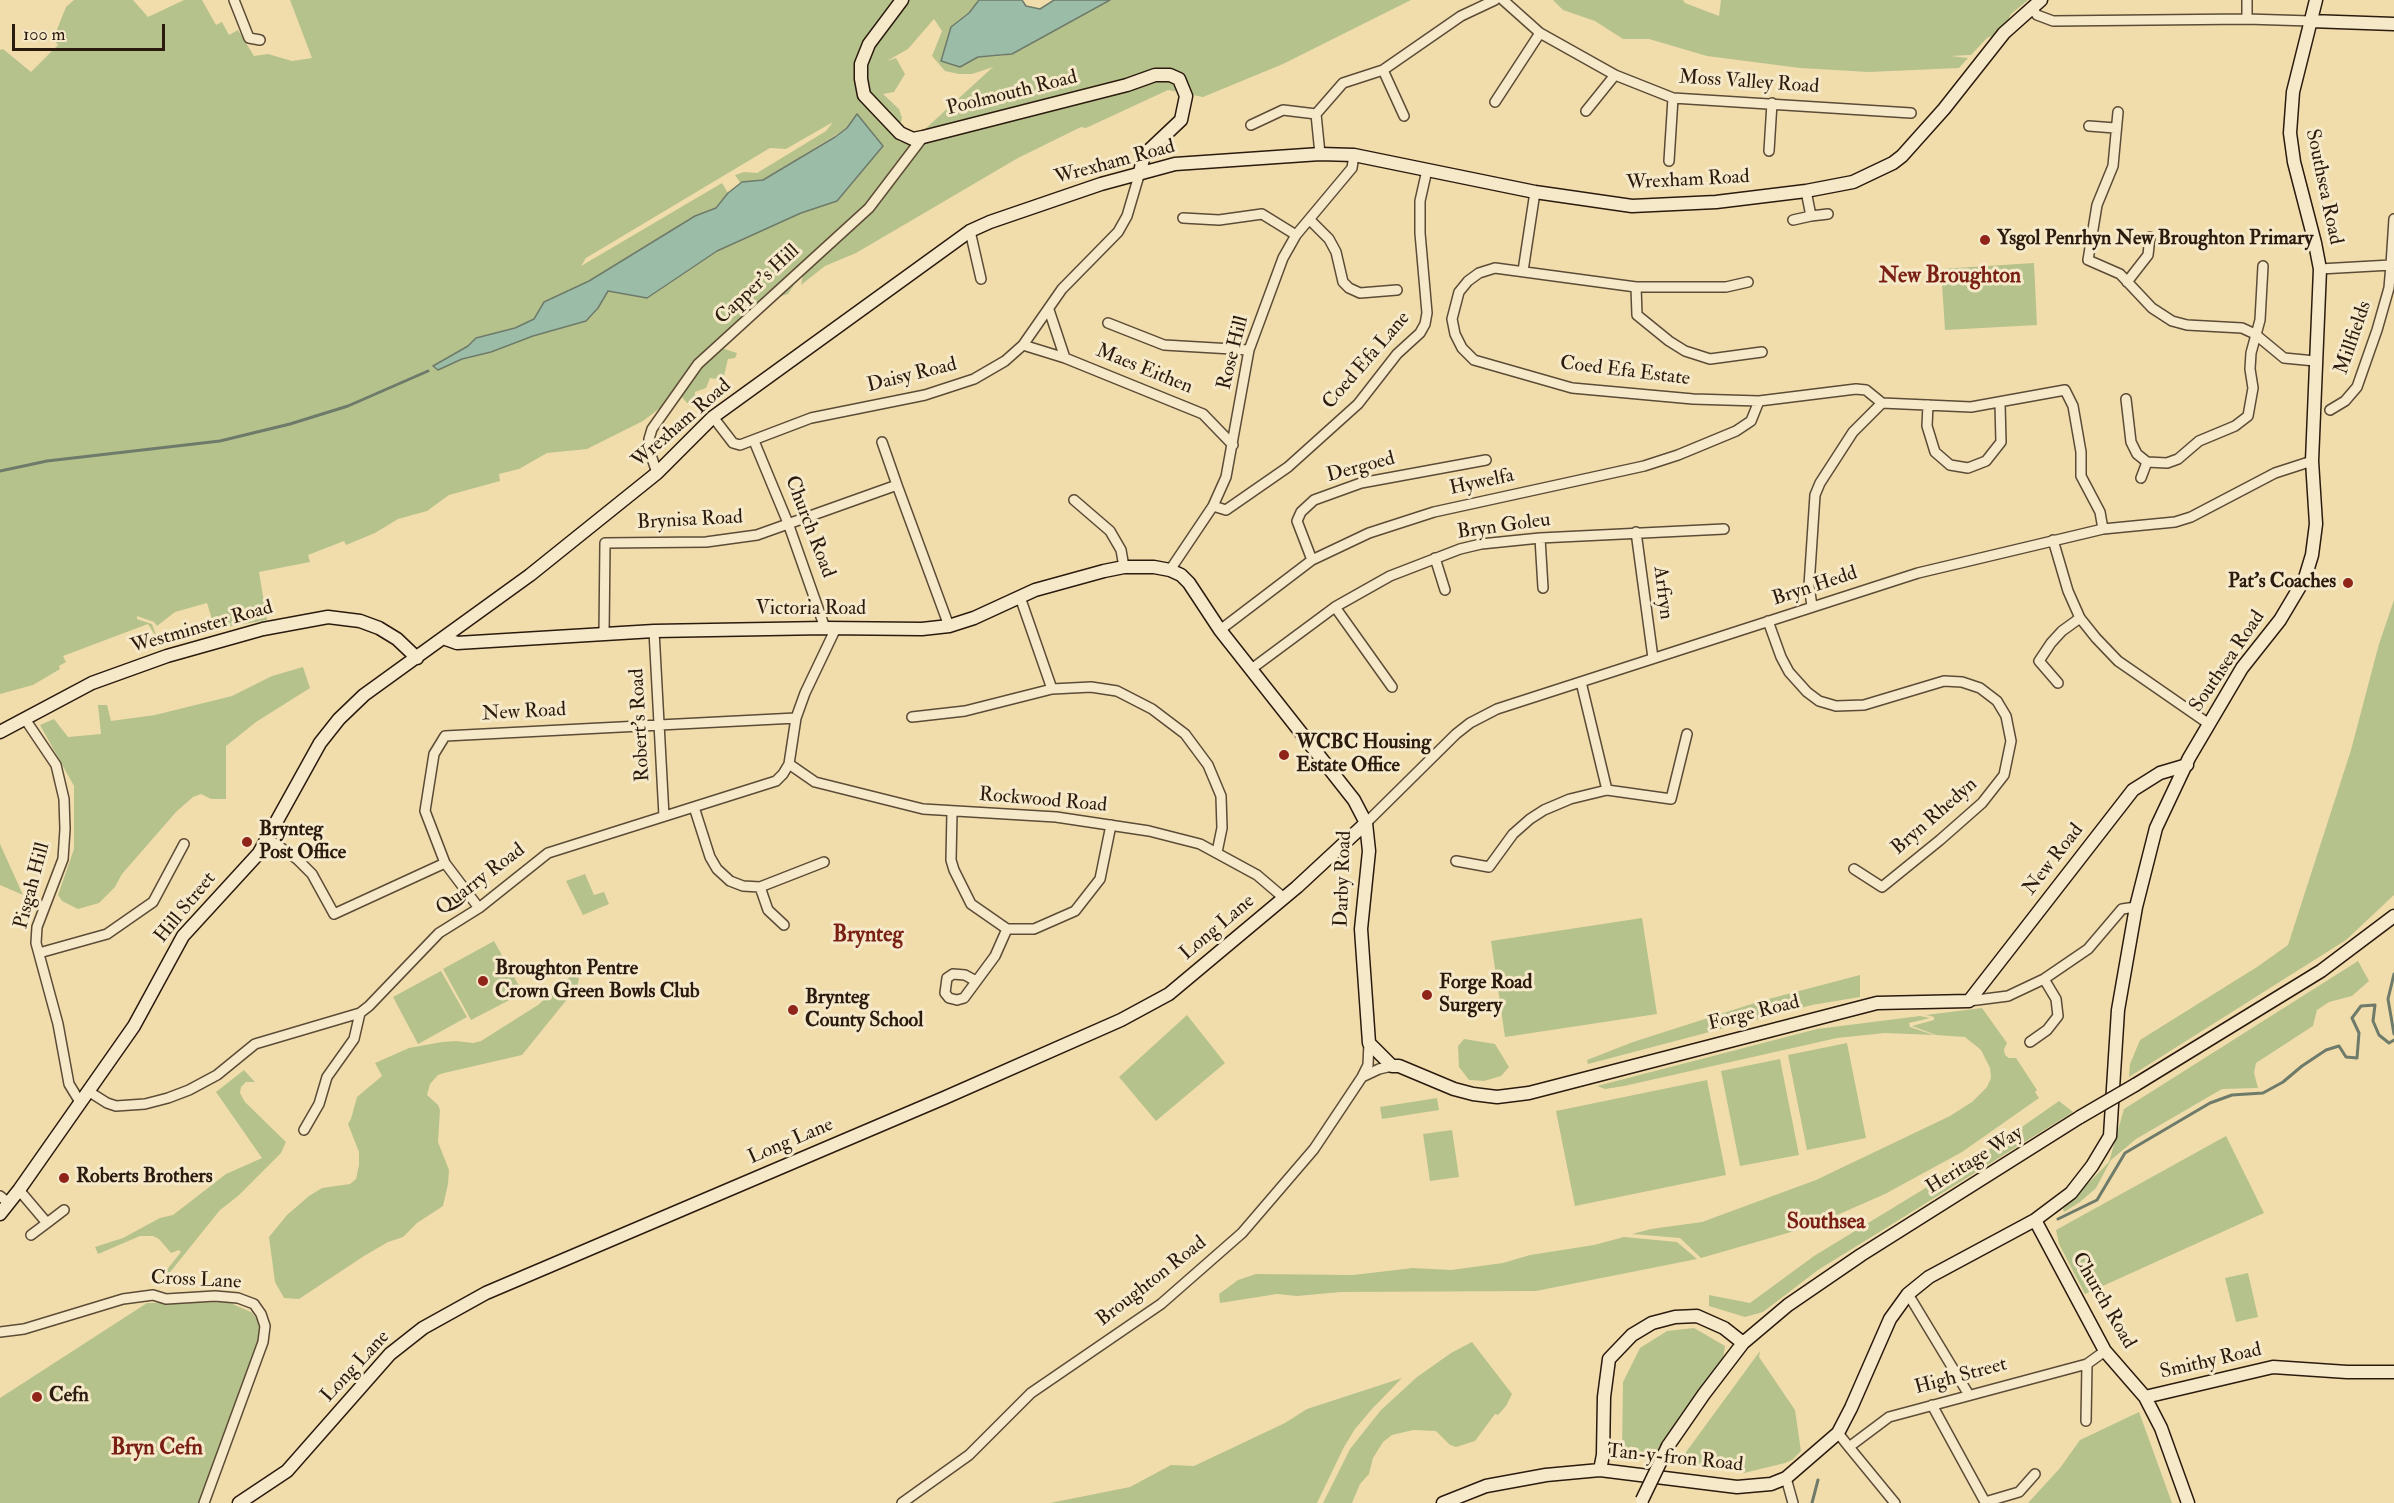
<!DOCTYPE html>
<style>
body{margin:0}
#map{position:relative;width:2394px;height:1503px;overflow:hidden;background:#f1ddac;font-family:"IM FELL Double Pica",serif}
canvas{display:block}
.scale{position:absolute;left:12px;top:24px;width:153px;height:27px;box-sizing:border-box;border:3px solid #2b1a0e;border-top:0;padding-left:8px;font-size:18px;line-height:21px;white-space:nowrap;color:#2b1a0e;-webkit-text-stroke:4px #f6e9c9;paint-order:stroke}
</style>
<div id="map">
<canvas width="2394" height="1503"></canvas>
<div class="scale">100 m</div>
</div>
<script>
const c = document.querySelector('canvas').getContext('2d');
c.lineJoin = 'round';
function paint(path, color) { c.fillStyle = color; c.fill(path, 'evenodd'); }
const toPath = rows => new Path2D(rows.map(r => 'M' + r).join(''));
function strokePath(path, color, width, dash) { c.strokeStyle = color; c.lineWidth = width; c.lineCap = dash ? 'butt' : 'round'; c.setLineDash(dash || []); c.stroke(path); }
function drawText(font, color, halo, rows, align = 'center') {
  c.font = font + ' "IM FELL Double Pica",serif'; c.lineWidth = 6; c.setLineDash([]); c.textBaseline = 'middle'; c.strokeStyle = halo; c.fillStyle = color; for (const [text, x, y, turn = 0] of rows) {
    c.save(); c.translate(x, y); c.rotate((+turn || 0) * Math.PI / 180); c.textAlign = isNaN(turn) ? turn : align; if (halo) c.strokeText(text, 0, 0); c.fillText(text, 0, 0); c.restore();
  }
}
const green = toPath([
 [74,0,133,0,148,17,184,0,202,0,216,25,222,22,229,35,238,30,254,56,268,54,292,61,312,58,290,0,979,0,969,13,951,27,941,61,960,67,978,57,1002,56,1023,49,1055,28,1110,0,1411,0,1283,64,1203,97,1168,90,1086,128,1081,127,1018,158,856,253,825,266,801,285,803,275,798,272,795,272,794,285,788,294,761,302,762,313,720,339,715,346,737,353,735,358,728,359,723,380,710,378,706,388,695,392,695,403,687,403,682,397,669,401,643,421,587,449,547,453,519,469,499,474,500,481,449,495,427,511,398,519,375,533,346,545,344,541,308,555,310,562,259,572,267,620,215,629,207,603,175,612,157,626,154,622,137,616,137,619,152,624,157,638,148,624,63,656,66,662,59,666,60,669,33,685,0,694,0,50,3,49,31,72,58,45,51,36,56,32,66,7],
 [934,19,942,31,932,56,945,71,959,74,972,74,993,67,913,140,900,142,891,131,901,122,902,118,899,109,883,94,894,92,905,74,896,58,887,61,908,49],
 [833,122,826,131,757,173,744,172,735,175,741,184,763,180,847,128,837,201,801,213,717,251,647,298,608,291,598,308,491,352,462,359,438,370,434,366,468,346,476,338,515,328,534,319,544,302,589,281,695,216,716,208,728,193,722,183,581,266,586,258,770,148,786,149],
 [1553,0,1683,0,1685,3,1719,16,1721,0,2028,0,2011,14,2002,32,1987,38,1971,55,1951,56,1968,58,1959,68,1869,72,1800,68,1707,56,1649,39,1623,39,1595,21,1563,10],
 [2034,263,2037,325,1945,330,1941,269],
 [2394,600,2394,895,2346,940,2129,1077,2130,1064,2140,1040,2257,967,2288,945,2351,750,2379,644],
 [303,667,310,688,256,722,226,746,226,799,211,799,201,794,193,797,176,812,122,874,115,887,99,903,78,909,62,901,58,895,74,849,74,786,40,725,54,719,68,737,101,734,98,705,107,705,111,721,155,715,232,696,272,676],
 [0,844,23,895,0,885],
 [585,874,594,895,604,892,609,904,583,915,566,881],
 [1642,918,1657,1014,1505,1037,1491,941],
 [494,941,523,993,471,1020,443,969],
 [2358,961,2369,981,2352,996,2329,1002,2317,1010,2313,1026,2256,1063,2254,1073,2258,1088,2222,1089,2136,1139,2111,1160,2096,1188,2080,1202,2064,1212,2063,1209,2109,1162,2124,1109],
 [441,971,467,1017,418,1044,393,997],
 [1860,975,1860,997,1812,1005,1588,1064,1587,1060,1633,1042,1761,1001],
 [571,976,579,978,577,987,522,1055,444,1073,438,1075,430,1084,427,1095,438,1105,440,1110,438,1142,449,1170,448,1184,443,1206,417,1223,403,1237,388,1242,364,1256,299,1299,284,1298,275,1282,269,1237,287,1215,309,1196,322,1188,350,1184,356,1179,359,1165,359,1152,348,1124,351,1119,357,1097,382,1076,375,1063,409,1048,442,1042,456,1041,473,1043,481,1041,538,1005],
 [1982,1008,2007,1043,2004,1049,2005,1055,2009,1058,2016,1058,2037,1090,2035,1092,2039,1098,1962,1152,1885,1194,1812,1226,1701,1258,1680,1238,1632,1234,1651,1229,1702,1222,1816,1180,1950,1116,1972,1102,1987,1087,1991,1078,1990,1068,1981,1050,1965,1037,1936,1035,1912,1026,1934,1020,1934,1017,1926,1015],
 [1187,1015,1225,1063,1156,1121,1119,1077],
 [1920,1016,1930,1018,1909,1023,1910,1027,1934,1035,1885,1033,1837,1038,1624,1086,1605,1089,1597,1086,1817,1029],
 [1464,1039,1495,1044,1509,1067,1501,1076,1484,1081,1469,1080,1459,1067,1458,1046],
 [1847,1043,1866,1138,1807,1150,1788,1055],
 [1780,1059,1799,1155,1740,1166,1721,1071],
 [244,1070,255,1082,246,1082,241,1087,240,1093,245,1102,286,1142,281,1153,238,1196,220,1210,159,1286,154,1286,181,1252,179,1250,171,1253,159,1239,153,1236,140,1236,98,1254,95,1247,123,1238,160,1218,173,1215,226,1174,262,1158,216,1092],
 [1707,1080,1726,1175,1575,1206,1556,1111],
 [1437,1098,1439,1110,1382,1119,1380,1107],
 [2059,1101,2073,1112,1818,1270,1763,1312,1745,1317,1709,1306,1709,1295,1750,1303,1814,1256,1996,1145],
 [1452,1130,1459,1177,1430,1181,1423,1134],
 [2226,1136,2264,1213,2085,1294,2059,1244,2056,1230],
 [1624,1237,1677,1242,1697,1259,1536,1291,1341,1292,1297,1296,1277,1294,1220,1303,1219,1294,1238,1280,1256,1274,1353,1275,1413,1268,1451,1270,1503,1263,1530,1255,1594,1245],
 [2248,1273,2258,1317,2236,1322,2225,1278],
 [228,1302,251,1312,259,1321,260,1338,241,1396,198,1503,0,1503,0,1398,147,1303],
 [1694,1328,1725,1346,1723,1359,1651,1460,1628,1457,1622,1451,1623,1382,1640,1348,1667,1331],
 [1472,1342,1512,1394,1506,1406,1498,1415,1495,1414,1475,1441,1456,1447,1450,1445,1436,1431,1413,1430,1392,1435,1383,1442,1373,1458,1369,1474,1360,1484,1352,1503,1323,1503,1350,1449,1381,1410,1417,1377,1451,1353],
 [1760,1351,1759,1357,1795,1410,1801,1451,1792,1460,1785,1463,1744,1473,1678,1463],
 [1402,1378,1372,1409,1355,1429,1344,1447,1317,1503,1050,1503,1130,1487,1171,1465,1194,1466,1285,1423,1307,1409],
 [2139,1412,2172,1503,2028,1503,2060,1468,2080,1440]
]);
const water = toPath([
 [979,0,1022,0,1026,6,1040,9,1054,0,1110,0,1012,54,978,57,960,67,941,61,951,27,969,13,979,0],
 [857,114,883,146,837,201,801,213,717,251,647,298,608,291,598,308,586,321,533,336,491,352,462,359,438,370,433,366,468,346,476,338,515,328,534,319,544,302,589,281,695,216,716,208,728,193,742,182,763,180,835,137,847,128,857,114]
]);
const stream = toPath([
 [0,471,47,461,220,441,290,424,348,406,428,371],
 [2394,974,2388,999,2394,1034],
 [2058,1219,2097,1200,2125,1153,2210,1103,2232,1095,2263,1093,2283,1082,2302,1066,2326,1050,2339,1046,2346,1057,2357,1058,2359,1033,2352,1018,2361,1006,2375,1005,2373,1021,2379,1035,2389,1043,2394,1040],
 [1812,1503,1818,1480]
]);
const street = toPath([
 [234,0,249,38,260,40],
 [1503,0,1540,33,1615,75,1673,98,1911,113],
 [2032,8,2037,15,2053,21,2247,19,2310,21],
 [2247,19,2247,0],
 [1383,70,1404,116],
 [1495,102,1540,33],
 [1586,111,1615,75],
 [2118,112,2113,166,2097,205,2088,260,2120,274,2152,308,2172,321,2187,325,2242,328,2255,334,2284,358,2315,361],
 [1316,114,1343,83,1383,70,1461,16,1495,0],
 [1251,125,1283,110,1316,114,1320,154],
 [2089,126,2115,128],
 [1769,151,1772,103],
 [1669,161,1673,98],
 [1811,216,1828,214],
 [1183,218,1219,220,1262,214,1296,235],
 [1310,220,1329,239,1336,252,1343,282,1349,288,1360,293,1397,290],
 [1793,220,1811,216,1806,191],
 [970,231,981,279],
 [2320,269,2391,265,2394,219],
 [1523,271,1535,192],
 [1748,282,1726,287,1636,287,1495,268,1479,273,1468,281,1459,292,1452,319,1455,334,1462,348,1474,360,1572,388,1693,399,1759,401,1856,389,1866,390,1882,403],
 [2127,282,2148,255,2150,237],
 [1636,287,1637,315,1669,341,1685,351,1710,359,1762,352],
 [1049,310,1065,358,1203,414,1233,445],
 [1108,323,1164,345,1249,350],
 [1023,345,1065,358],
 [2126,399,2131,442,2137,454,2147,462,2167,463,2178,459,2199,441,2235,426,2248,416,2253,388,2250,369,2251,353,2260,320,2263,266],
 [1928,405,1927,426,1935,452,1950,465,1968,468,1986,461,2001,442,2000,404],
 [2330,410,2345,401,2357,387,2377,330,2389,288,2391,265],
 [713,417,733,443,740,445,811,418,925,395,974,379,1005,361,1023,345,1062,289,1118,232,1127,216,1140,172],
 [754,441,788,523,825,628],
 [882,442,897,485],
 [657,473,650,452,649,439,652,429,698,364,869,208,923,137],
 [2141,478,2147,462],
 [1074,500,1110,531,1121,550,1124,567],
 [1213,506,1226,510,1288,467,1358,404,1397,354,1420,333,1425,324,1427,313,1420,233,1420,201,1427,170],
 [1636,532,1653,658],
 [1540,538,1543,588],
 [2053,540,2068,591,2080,618,2096,638,2118,661,2209,724],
 [1435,558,1445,590],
 [1312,560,1297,521,1301,512,1314,500,1361,483,1486,460],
 [1170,570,1213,506,1226,477,1249,350,1283,258,1296,235,1352,168,1354,155],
 [1020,597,1052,689],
 [1812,606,1809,586,1815,495,1820,483,1853,432,1882,403,1971,407,2065,390,2073,406,2081,452,2081,476,2100,512,2103,529],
 [1335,607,1392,687],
 [1768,621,1781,657,1789,672,1807,692,1819,701,1836,706,1864,705,1944,681,1962,682,1980,688,1997,701,2006,716,2011,741,2004,775,1982,803,1940,840,1882,887,1854,869],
 [1220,630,1312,560,1369,533,1434,512,1644,466,1678,455,1736,431,1751,421,1759,401],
 [654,631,664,816],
 [604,635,605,543,706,542,757,535,897,485,949,626],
 [1250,670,1335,607,1390,576,1460,549,1481,544,1540,538,1724,529],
 [1581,682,1607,790],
 [2058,683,2039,661,2051,643,2062,631,2080,618],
 [912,717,965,711,1052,689,1091,687,1117,691,1152,709,1185,734,1208,765,1221,796,1222,828,1217,852],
 [25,719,56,765,64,799,65,829,63,859,37,927,36,943,58,1024,69,1084,80,1102],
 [789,764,815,782,923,809,1056,817,1149,831,1200,844,1257,875,1284,898],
 [694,807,710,857,717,869,730,881,743,886,760,887,824,862],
 [952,812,951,860,954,870,971,904,1007,929,1034,929,1075,911,1100,879,1111,825],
 [1366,823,1456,734,1470,723,1497,709,1918,573,2103,529,2175,522,2191,517,2275,473,2312,461],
 [267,838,297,859,312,874,334,914,445,863],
 [1456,861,1489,867,1513,834,1530,819,1544,810,1570,799,1607,790,1671,799,1687,734],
 [760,887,768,910,784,925],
 [479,908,445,863,425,811,434,754,445,736,796,718],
 [39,953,107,934,153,902,184,844],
 [976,981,965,975,953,974,947,978,945,993,949,998,957,1000,964,998,995,956,1007,929],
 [1969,1001,2008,996,2044,979,2088,949,2122,909,2136,907],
 [2030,1042,2047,1030,2058,1016,2056,999,2044,979],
 [1362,1077,1379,1069,1392,1066],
 [88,1091,107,1103,116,1106,145,1104,168,1098,189,1090,217,1075,255,1044,360,1013,369,1006,439,933,479,908,548,853,776,781,783,774,789,764,796,718,805,693,836,628],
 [304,1130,319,1104,327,1077,354,1039,360,1013],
 [19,1190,47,1223,31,1235],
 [0,1196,9,1203],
 [47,1223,64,1210],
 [1908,1294,1969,1395],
 [0,1332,24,1329,123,1299,153,1295,166,1299,215,1296,238,1298,254,1304,261,1314,265,1326,263,1342,204,1503],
 [1932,1405,1985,1502,2019,1492,2035,1474],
 [2086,1421,2087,1364],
 [1838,1433,1849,1447,1889,1417,2087,1364,2105,1351],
 [1849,1447,1895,1503],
 [1786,1478,1793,1503],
 [902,1503,969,1455,1031,1393,1161,1304,1242,1233,1314,1149,1362,1077,1368,1065,1369,1043]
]);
const secondary = toPath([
 [902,0,869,44,861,64,861,79,864,95,900,133,913,139,923,137,1127,85,1155,75,1170,75,1179,79,1186,96,1181,120,1144,155,1140,172],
 [2310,21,2394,24],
 [443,638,457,643,654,631,825,628,922,629,949,626,974,618,1035,590,1104,571,1124,567,1154,567,1170,570,1181,575,1189,583,1220,630,1354,800,1366,823,1369,851,1361,929,1369,1043,1392,1066,1399,1066,1454,1089,1473,1094,1497,1097,1529,1093,1877,1003,1969,1001,2133,790,2160,773,2187,765],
 [0,732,92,683,167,656,263,629,328,617,360,621,379,628,397,639,417,658],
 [2135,1085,2321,971,2394,916],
 [0,1214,19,1190,134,1026,183,936,259,853,320,743,339,719,364,695,530,575,657,473,713,417,970,231,990,222,1101,184,1175,164,1320,154,1354,155,1535,192,1632,206,1716,202,1806,191,1853,182,1893,163,1902,156,1944,109,2004,33,2041,0],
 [2035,1220,2105,1351,2145,1397,2161,1428,2188,1503],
 [2145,1397,2273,1367,2347,1372,2394,1372],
 [1668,1446,1704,1394,1743,1343,1788,1305,1861,1255,2080,1117],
 [1600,1470,1603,1455,1604,1397,1609,1359,1632,1335,1652,1323,1675,1317,1697,1316,1724,1328,1743,1343],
 [239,1503,287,1471,390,1354,423,1328,486,1293,944,1098,1121,1020,1169,994,1297,887,1366,823],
 [1443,1503,1486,1486,1546,1475,1600,1470,1737,1487,1771,1484,1786,1478,1838,1433,1851,1408,1890,1319,1908,1294,1929,1277,2035,1220,2071,1193,2092,1166,2110,1136,2118,1010,2136,907,2156,828,2189,758,2209,724,2242,668,2280,620,2305,578,2312,555,2316,524,2312,461,2320,269,2315,243,2294,162,2290,133,2293,92,2316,0]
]);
const secondaryBridge = toPath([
 [2080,1117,2135,1085],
 [1642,1500,1668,1446]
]);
const markers = [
 [1985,240,6,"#8f2418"],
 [2348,583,6,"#8f2418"],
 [1284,755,6,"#8f2418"],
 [247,842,6,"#8f2418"],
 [483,981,6,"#8f2418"],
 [1427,995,6,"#8f2418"],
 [793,1010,6,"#8f2418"],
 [64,1178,6,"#8f2418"],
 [37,1397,6,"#8f2418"]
];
const streetNames = [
 ["Moss Valley Road",1749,83,4],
 ["Poolmouth Road",1012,94,-14],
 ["Wrexham Road",1115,163,-15],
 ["Wrexham Road",1688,181,-3],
 ["Southsea Road",2323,187,78],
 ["Capper's Hill",758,285,-43],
 ["Millfields",2354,338,-71],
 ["Rose Hill",1234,353,-76],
 ["Coed Efa Lane",1367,361,-49],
 ["Maes Eithen",1144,370,22],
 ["Coed Efa Estate",1625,372,7],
 ["Daisy Road",912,376,-14],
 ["Wrexham Road",682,424,-41],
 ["Dergoed",1361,468,-15],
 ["Hywelfa",1482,483,-12],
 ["Brynisa Road",690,521,-3],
 ["Church Road",809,527,69],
 ["Bryn Goleu",1504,527,-8],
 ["Bryn Hedd",1815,587,-18],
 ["Arfryn",1662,593,83],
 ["Victoria Road",811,610],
 ["Westminster Road",202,628,-16],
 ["Southsea Road",2228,662,-56],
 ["New Road",524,713,-3],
 ["Robert's Road",641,725,-93],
 ["Rockwood Road",1043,801,5],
 ["Bryn Rhedyn",1935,817,-41],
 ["New Road",2054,860,-52],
 ["Darby Road",1344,879,-88],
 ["Quarry Road",481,880,-37],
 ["Pisgah Hill",33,886,-75],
 ["Hill Street",186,908,-51],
 ["Long Lane",1218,928,-40],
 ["Forge Road",1754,1014,-14],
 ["Long Lane",791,1142,-23],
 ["Heritage Way",1975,1161,-32],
 ["Cross Lane",196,1281,3],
 ["Broughton Road",1152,1282,-38],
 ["Church Road",2103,1301,60],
 ["Smithy Road",2211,1362,-13],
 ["Long Lane",356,1367,-47],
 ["High Street",1961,1377,-15],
 ["Tan-y-fron Road",1675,1459,6]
];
const poiNames = [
 ["Ysgol Penrhyn New Broughton Primary",1997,240],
 ["Pat's Coaches",2336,583,"right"],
 ["WCBC Housing",1296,744],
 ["Estate Office",1296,767],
 ["Brynteg",259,831],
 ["Post Office",259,854],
 ["Broughton Pentre",495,970],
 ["Crown Green Bowls Club",495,993],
 ["Forge Road",1439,984],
 ["Surgery",1439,1007],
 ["Brynteg",805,999],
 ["County School",805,1022],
 ["Roberts Brothers",76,1178],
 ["Cefn",49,1397]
];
const quarterNames = [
 ["New Broughton",1950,277],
 ["Brynteg",868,936],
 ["Southsea",1826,1223],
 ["Bryn Cefn",157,1449]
];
paint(green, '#b6c28c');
paint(water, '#9bbca7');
strokePath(water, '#6e7b6a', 1.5);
strokePath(stream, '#6e7b6a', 3);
strokePath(street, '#5c4b36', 12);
strokePath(secondary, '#2b1a0e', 15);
strokePath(street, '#f6e9c9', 9);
strokePath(secondary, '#f6e9c9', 12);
strokePath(secondaryBridge, '#2b1a0e', 15, []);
strokePath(secondaryBridge, '#f6e9c9', 12);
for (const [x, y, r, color] of markers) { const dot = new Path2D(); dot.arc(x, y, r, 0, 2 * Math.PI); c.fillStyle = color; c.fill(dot); strokePath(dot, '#f6e9c9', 2); }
drawText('20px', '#2b1a0e', '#f6e9c9', streetNames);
drawText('bold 20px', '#2b1a0e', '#f6e9c9', poiNames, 'left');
drawText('bold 22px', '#7a1f14', '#f6e9c9', quarterNames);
</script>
